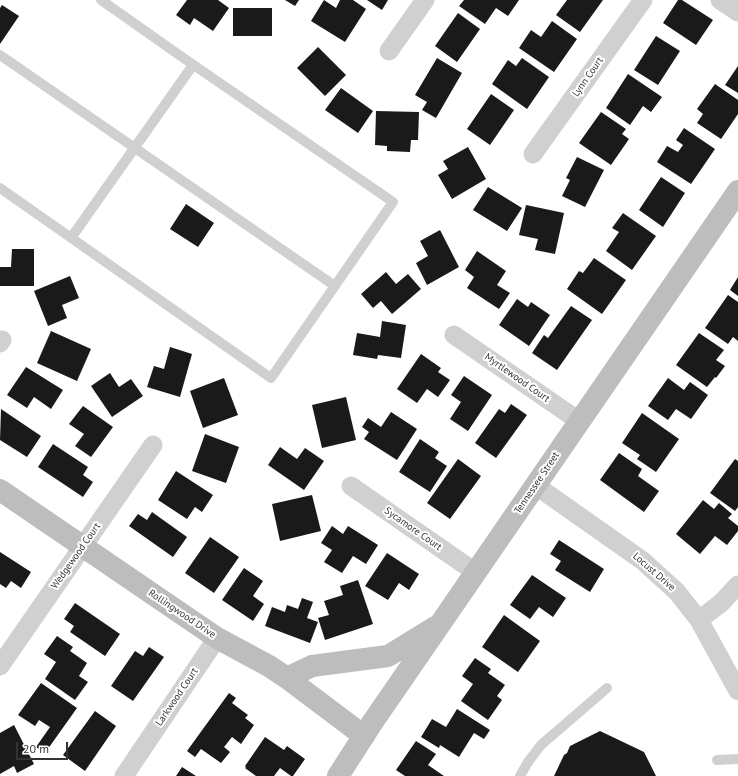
<!DOCTYPE html>
<style>
body{margin:0}
#map{position:relative;width:738px;height:776px;overflow:hidden;background:#fff;font-family:"PT Sans",sans-serif}
canvas{display:block}
.scale{position:absolute;left:16px;top:742px;width:52px;height:18px;box-sizing:border-box;border:2px solid #333;border-top:0;padding-left:5px;font-size:12px;line-height:14px;white-space:nowrap;color:#333;-webkit-text-stroke:3px #fff;paint-order:stroke}
</style>
<div id="map">
<canvas width="738" height="776"></canvas>
<div class="scale">20 m</div>
</div>
<script>
const c = document.querySelector('canvas').getContext('2d');
c.lineJoin = 'round';
function paint(path, color) { c.fillStyle = color; c.fill(path, 'evenodd'); }
const toPath = rows => new Path2D(rows.map(r => 'M' + r).join(''));
function strokePath(path, color, width, dash) { c.strokeStyle = color; c.lineWidth = width; c.lineCap = dash ? 'butt' : 'round'; c.setLineDash(dash || []); c.stroke(path); }
function drawText(font, color, halo, rows, align = 'center') {
  c.font = font + ' "PT Sans",sans-serif'; c.lineWidth = 4; c.setLineDash([]); c.textBaseline = 'middle'; c.strokeStyle = halo; c.fillStyle = color; for (const [text, x, y, turn = 0] of rows) {
    c.save(); c.translate(x, y); c.rotate((+turn || 0) * Math.PI / 180); c.textAlign = isNaN(turn) ? turn : align; if (halo) c.strokeText(text, 0, 0); c.fillText(text, 0, 0); c.restore();
  }
}
const building = toPath([
 [187,0,218,0,229,8,213,31,194,18,190,25,176,15],
 [285,0,299,0,295,6],
 [324,0,336,8,340,0,353,0,366,9,345,42,311,21],
 [367,0,388,0,382,10],
 [464,0,519,0,508,16,496,8,485,24,459,6],
 [567,0,603,0,580,32,556,15],
 [678,0,682,0,713,20,696,45,663,23],
 [2,5,19,16,0,44,0,8],
 [233,8,272,8,272,36,233,36],
 [458,13,480,29,457,62,435,46],
 [552,21,577,39,554,72,519,48,531,30,541,37],
 [656,36,680,51,658,85,634,70],
 [318,47,346,75,325,96,297,68],
 [437,58,462,73,436,118,422,110,427,102,415,95],
 [522,58,549,77,527,109,492,84,508,60,516,66],
 [738,66,738,93,725,85],
 [628,74,662,97,651,112,643,106,630,125,606,108],
 [715,84,738,100,738,114,721,139,697,123,703,114,697,109],
 [341,88,373,111,358,133,325,110],
 [491,94,514,110,490,145,467,129],
 [376,111,419,112,418,140,411,140,410,152,387,151,387,146,375,145],
 [601,112,626,129,622,134,629,139,611,165,579,143],
 [684,128,715,149,691,184,657,162,667,146,678,152,683,145,676,140],
 [468,147,486,179,452,199,438,175,448,169,443,161],
 [577,157,604,170,585,207,562,196,570,180,566,178],
 [661,177,685,193,663,227,639,210],
 [488,187,522,208,507,231,473,210],
 [186,204,214,223,198,247,170,229],
 [526,205,564,213,555,254,535,250,538,239,519,235],
 [623,213,656,236,632,270,606,251,619,232,612,228],
 [440,230,459,267,427,285,416,263,428,256,420,241],
 [12,249,34,249,34,286,0,286,0,267,11,267],
 [477,251,506,271,497,285,510,293,499,309,467,288,474,277,465,270],
 [594,258,626,280,602,314,567,289,579,271,583,273],
 [386,272,396,284,408,274,421,289,392,314,381,301,373,308,361,294],
 [70,276,79,298,62,305,67,318,48,326,34,291],
 [738,277,738,296,730,290],
 [728,295,738,302,738,341,733,337,728,344,705,328],
 [517,299,528,307,531,302,550,315,529,346,499,325],
 [571,306,592,320,557,370,532,353,544,335,548,338],
 [382,321,406,325,401,358,378,355,377,359,353,355,357,333,380,337],
 [51,331,91,349,77,381,37,363],
 [699,333,724,350,716,360,725,366,716,378,715,377,707,387,676,365],
 [170,347,192,354,180,397,147,387,154,366,164,369],
 [421,354,441,368,438,372,450,380,438,397,427,389,417,403,397,389],
 [26,367,63,390,51,409,34,397,27,408,7,395],
 [110,373,119,387,131,379,143,396,112,417,91,386],
 [464,376,492,395,468,431,450,419,461,402,451,395],
 [224,378,238,415,203,428,190,391],
 [668,378,684,390,690,382,708,395,691,419,676,409,668,420,648,406],
 [346,397,356,440,322,448,312,405],
 [511,404,527,415,496,458,475,443,499,409,505,413],
 [83,406,113,427,91,457,75,446,84,434,69,424],
 [1,409,41,436,27,457,0,440],
 [391,412,417,429,397,460,364,439,369,432,362,427,368,418,381,427],
 [642,413,679,439,656,472,637,459,640,455,622,443],
 [205,434,239,447,226,483,192,471],
 [420,439,439,452,435,458,447,466,430,492,399,472],
 [53,444,88,467,83,475,93,482,83,497,38,467],
 [280,447,297,459,305,448,324,461,304,490,268,465],
 [619,453,642,469,638,476,659,491,644,512,600,480],
 [458,459,481,476,450,519,427,503],
 [735,459,738,461,738,507,735,511,710,493],
 [176,471,213,495,202,512,195,507,187,519,158,500],
 [312,495,321,531,280,541,272,504],
 [703,500,714,509,719,503,732,514,728,518,738,526,738,531,727,545,715,536,700,554,676,534],
 [152,512,187,537,173,557,129,526,138,514,147,520],
 [332,526,343,534,348,526,378,545,366,564,353,556,342,573,324,562,332,550,321,543],
 [210,537,239,557,214,593,185,573],
 [559,540,604,569,590,592,555,570,561,561,550,554],
 [0,552,31,572,21,588,11,581,6,588,0,584],
 [387,553,419,574,409,590,399,583,388,600,365,586],
 [244,568,263,581,253,596,264,604,253,621,222,600],
 [532,575,566,598,553,617,539,607,530,619,510,605],
 [358,580,373,624,325,640,318,618,329,615,324,601,343,595,340,586],
 [302,598,313,602,307,618,318,622,310,643,265,626,272,607,285,612,287,605,298,609],
 [75,603,120,634,105,656,70,632,74,626,64,619],
 [504,615,540,641,518,672,482,647],
 [57,636,73,647,70,651,87,663,79,676,88,682,75,700,45,679,56,662,44,654],
 [149,647,164,657,133,701,111,686,135,651,143,656],
 [475,658,491,669,488,673,505,685,497,696,502,700,488,720,461,701,473,684,462,676],
 [41,683,77,708,45,753,36,747,50,727,39,720,35,726,18,715],
 [229,693,236,698,232,703,248,715,245,718,254,725,241,744,232,737,224,747,230,752,221,763,201,749,195,757,187,751],
 [457,709,490,730,484,739,474,733,459,757,440,745,439,748,421,737,432,719,446,727],
 [95,711,116,726,85,771,63,755],
 [14,725,34,764,17,773,14,766,0,774,0,733],
 [600,731,644,752,656,776,554,776,564,755,567,753,570,746],
 [265,737,284,750,287,746,305,759,293,776,291,776,280,768,274,776,256,776,245,768,246,767,245,766],
 [416,741,436,754,428,765,444,776,405,776,396,770],
 [182,767,196,776,176,776]
]);
const lane = toPath([
 [0,55,335,286],
 [0,188,271,378,393,202,182,57,101,0],
 [71,238,193,65],
 [717,760,738,759],
 [520,776,528,762,541,745,607,688]
]);
const street = toPath([
 [720,0,738,12],
 [389,51,425,0],
 [533,154,643,0],
 [454,335,579,421],
 [0,343,2,340],
 [535,485,643,561,677,592,699,620,738,691],
 [351,486,475,572],
 [699,620,721,603,738,585],
 [0,666,153,445],
 [124,776,217,638]
]);
const secondary = toPath([
 [0,490,217,638,269,666,287,678,364,736],
 [287,678,312,666,388,656,435,627],
 [338,776,372,723,738,191]
]);
const streetNames = [
 ["Lynn Court",588,77,-55],
 ["Myrtlewood Court",517,378,35],
 ["Tennessee Street",537,483,-56],
 ["Sycamore Court",413,529,35],
 ["Wedgewood Court",76,556,-55],
 ["Locust Drive",654,572,41],
 ["Rollingwood Drive",182,614,34],
 ["Larkwood Court",177,697,-56]
];
paint(building, '#1a1a1a');
strokePath(lane, '#d0d0d0', 10);
strokePath(street, '#d0d0d0', 19);
strokePath(secondary, '#bdbdbd', 22);
drawText('10px', '#333', '#fff', streetNames);
</script>
